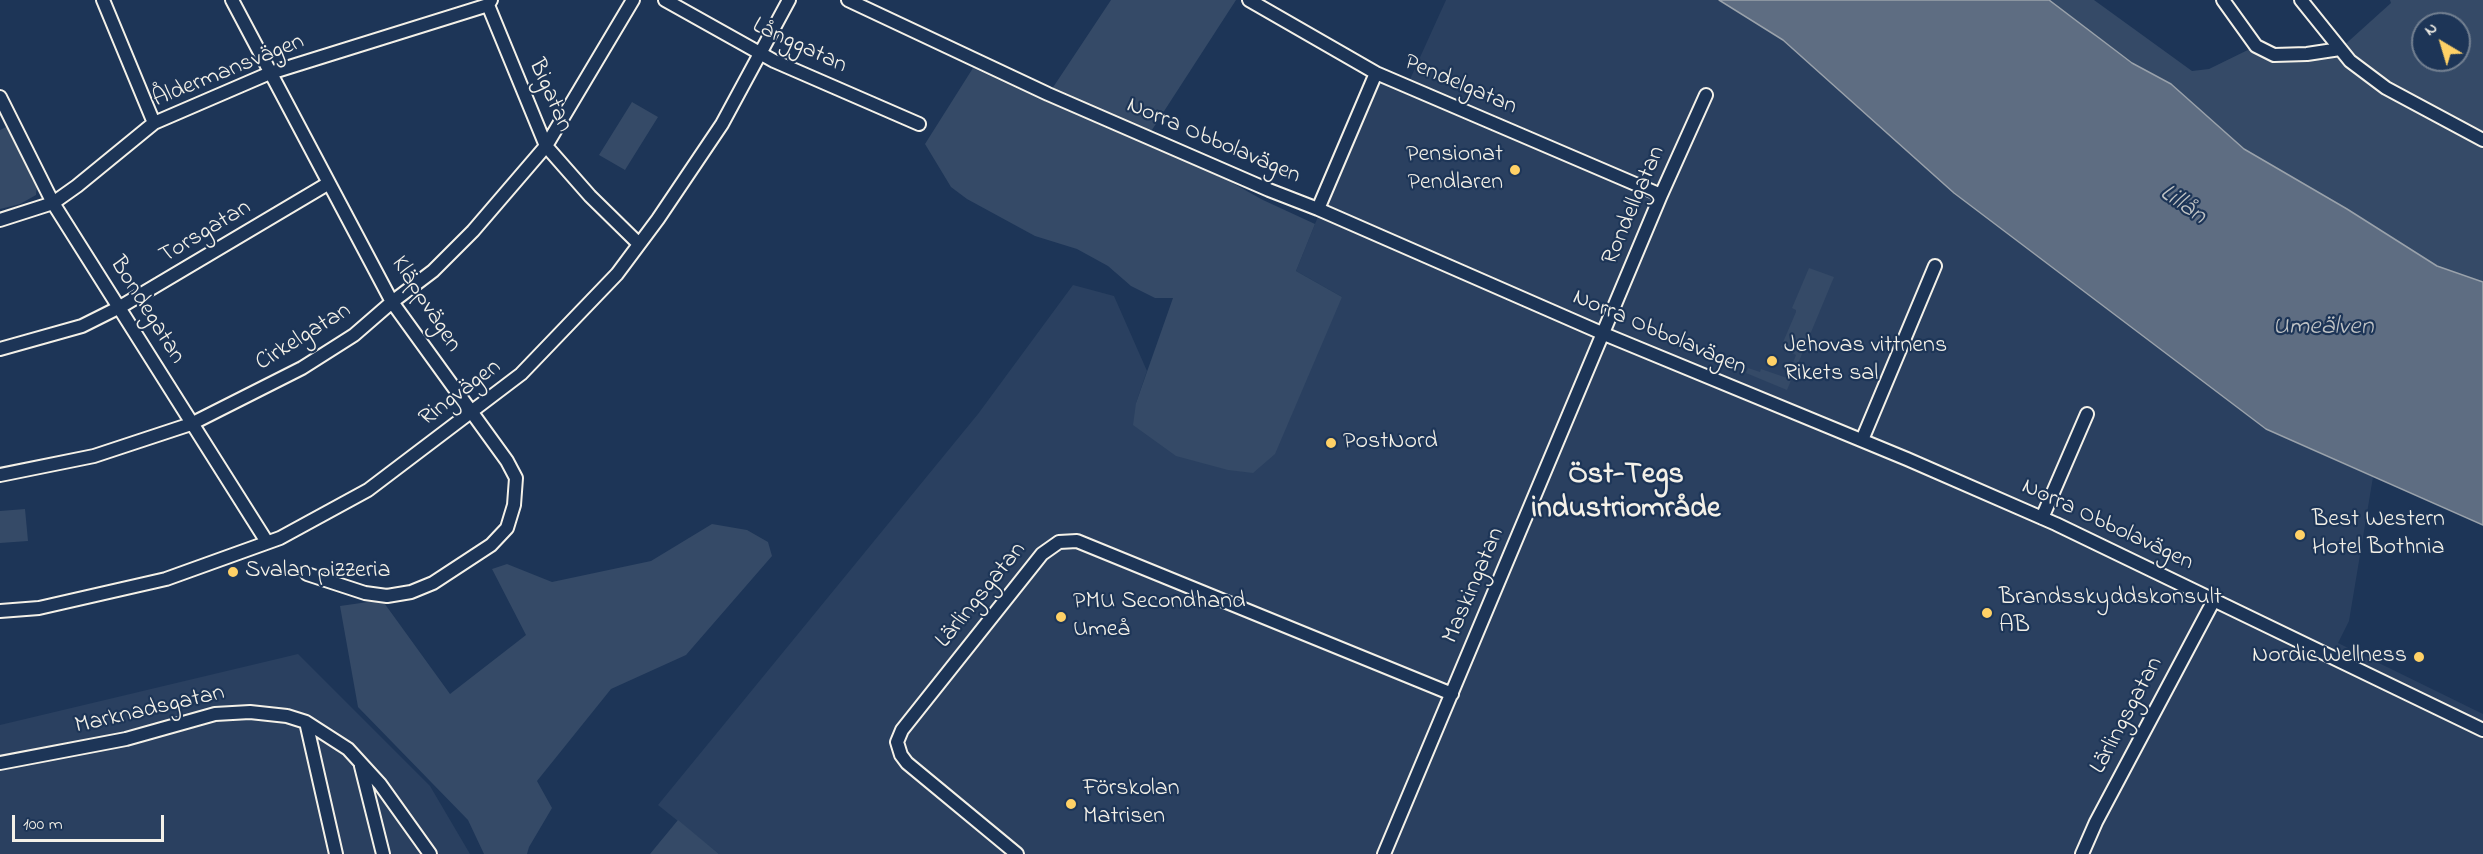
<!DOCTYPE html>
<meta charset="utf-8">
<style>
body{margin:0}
#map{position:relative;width:2483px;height:854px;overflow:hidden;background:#1d3557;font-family:"Indie Flower",sans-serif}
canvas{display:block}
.north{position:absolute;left:2411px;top:12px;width:60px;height:60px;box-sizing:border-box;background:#1d3557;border:2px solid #738091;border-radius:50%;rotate:322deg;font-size:16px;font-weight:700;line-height:24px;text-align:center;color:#f4f1e8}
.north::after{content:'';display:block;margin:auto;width:21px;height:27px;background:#ffd166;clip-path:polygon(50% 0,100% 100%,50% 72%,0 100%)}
.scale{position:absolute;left:12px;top:815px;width:152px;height:27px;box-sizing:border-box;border:3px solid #f4f1e8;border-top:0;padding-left:8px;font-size:18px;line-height:21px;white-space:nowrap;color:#f4f1e8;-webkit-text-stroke:4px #1d3557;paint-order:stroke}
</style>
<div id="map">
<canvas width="2483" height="854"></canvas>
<div class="north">N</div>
<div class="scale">100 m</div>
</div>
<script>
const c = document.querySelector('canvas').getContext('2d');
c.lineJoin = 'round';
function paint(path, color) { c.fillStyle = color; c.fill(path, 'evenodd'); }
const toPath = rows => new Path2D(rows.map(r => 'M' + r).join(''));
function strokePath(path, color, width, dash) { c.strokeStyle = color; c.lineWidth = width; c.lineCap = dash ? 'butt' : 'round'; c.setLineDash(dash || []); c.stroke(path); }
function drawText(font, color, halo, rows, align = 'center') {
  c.font = font + ' "Indie Flower",sans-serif'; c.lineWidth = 4.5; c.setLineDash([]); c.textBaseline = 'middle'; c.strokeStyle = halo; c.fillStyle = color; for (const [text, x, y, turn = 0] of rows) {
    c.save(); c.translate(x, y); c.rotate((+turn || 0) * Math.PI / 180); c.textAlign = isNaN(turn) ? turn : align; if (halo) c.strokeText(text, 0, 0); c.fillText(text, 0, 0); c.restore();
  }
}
const built = toPath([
 [1446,0,1719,0,1783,40,1954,193,2266,429,2373,477,2349,621,2338,643,2483,714,2483,854,719,854,658,805,978,414,1073,285,1114,296,1147,371,1136,403,1342,297,1296,271,1376,73,1407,86],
 [298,654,430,786,470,854,0,854,0,725]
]);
const green = toPath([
 [1111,0,1236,0,1148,136,1263,200,1315,224,1296,271,1342,297,1275,454,1253,473,1228,470,1176,456,1133,425,1136,403,1173,298,1155,298,1131,286,1108,266,1077,249,1035,236,967,199,951,187,925,144,973,68,1044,101],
 [2049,0,2094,0,2192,71,2209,69,2256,46,2274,55,2340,49,2391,3,2390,0,2483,0,2483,282,2437,266,2347,209,2244,149,2171,84,2133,63],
 [2423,24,2459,24,2459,60,2423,60],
 [632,102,658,117,625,170,599,155],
 [6,127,37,185,36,195,20,204,0,209,0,130],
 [1809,268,1834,277,1787,390,1746,373,1748,368,1760,372,1761,369,1787,378,1796,355,1781,347,1796,312,1796,310,1792,308],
 [25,509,28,541,0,543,0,511],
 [712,524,747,530,768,542,772,556,686,655,611,689,537,781,552,808,529,847,527,854,484,854,468,820,358,707,340,606,382,600,450,694,526,635,492,569,507,564,552,582,651,561],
 [678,820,719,854,650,854]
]);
const water = toPath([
 [1719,0,2049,0,2132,63,2171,84,2244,149,2347,209,2437,266,2483,282,2483,525,2266,429,1954,193,1783,40,1719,0]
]);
const minor = toPath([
 [103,0,154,123],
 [232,0,392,302,507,461,516,478,514,505,507,528,491,545,433,583,411,592,387,596,365,593,307,574],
 [665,0,774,61,919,124],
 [848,0,1048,94,1269,190,1318,209,1604,334,1907,459,2056,524,2483,730],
 [1249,0,1376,73,1661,195],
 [2223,0,2256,46,2274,55,2307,54,2340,49],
 [2301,0,2350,61,2386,88,2483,140],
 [488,5,546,146,590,196,639,244],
 [0,97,53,203,267,542],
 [1318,209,1376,73],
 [0,220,53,203,77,186,154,123,270,73,488,5,491,0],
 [0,349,82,326,120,307,329,183],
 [1862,440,1935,266],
 [0,475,94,456,191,424,302,368,354,335,392,302,433,271,473,231,546,146,633,0],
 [2042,518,2087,414],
 [0,611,39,608,166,579,280,538,368,490,521,374,617,274,658,219,722,124,789,0],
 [306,722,336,854],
 [0,763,126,739,215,714,250,712,287,716,306,722,348,749,380,784,430,854],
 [361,766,383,854],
 [1017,854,907,763,901,755,897,742,902,730,1042,554,1059,542,1077,541,1452,694],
 [1384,854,1661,195,1706,95],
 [2082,854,2096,822,2214,600]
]);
const markers = [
 [1515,170,6,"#ffd166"],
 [1772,361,6,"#ffd166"],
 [1331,443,6,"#ffd166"],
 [2300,535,6,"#ffd166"],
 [233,572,6,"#ffd166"],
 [1987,613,6,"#ffd166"],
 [1061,617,6,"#ffd166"],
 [2419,657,6,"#ffd166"],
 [1071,804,6,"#ffd166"]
];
const streetNames = [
 ["Långgatan",799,47,25],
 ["Åldermansvägen",229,72,-22],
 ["Pendelgatan",1460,86,23],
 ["Bigatan",549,96,66],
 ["Norra Obbolavägen",1213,142,23],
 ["Rondellgatan",1635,206,-67],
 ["Torsgatan",206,233,-31],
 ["Kläppvägen",425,305,57],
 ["Bondegatan",146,311,58],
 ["Norra Obbolavägen",1659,334,23],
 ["Cirkelgatan",304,338,-32],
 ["Ringvägen",461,394,-37],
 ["Norra Obbolavägen",2107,526,25],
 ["Maskingatan",1475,586,-67],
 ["Lärlingsgatan",982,596,-51],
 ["Marknadsgatan",150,711,-13],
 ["Lärlingsgatan",2128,716,-62]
];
const poiNames = [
 ["Pensionat",1503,156,"right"],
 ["Pendlaren",1503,184,"right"],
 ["Jehovas vittnens",1784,347],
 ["Rikets sal",1784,375],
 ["PostNord",1343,443],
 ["Best Western",2312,521],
 ["Hotel Bothnia",2312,549],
 ["Svalan pizzeria",245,572],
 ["Brandsskyddskonsult",1999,599],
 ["AB",1999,627],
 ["PMU Secondhand",1073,603],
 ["Umeå",1073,631],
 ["Nordic Wellness",2407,657,"right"],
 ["Förskolan",1083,790],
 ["Matrisen",1083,818]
];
const waterNames = [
 ["Lillån",2182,206,35],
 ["Umeälven",2323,329]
];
const districtNames = [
 ["Öst-Tegs",1626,477],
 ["industriområde",1626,511]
];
paint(built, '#2a4060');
paint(green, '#354a67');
paint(water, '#5e6d82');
strokePath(water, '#9aa2ab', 1.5);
strokePath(minor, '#f4f1e8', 16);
strokePath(minor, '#1d3557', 12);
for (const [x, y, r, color] of markers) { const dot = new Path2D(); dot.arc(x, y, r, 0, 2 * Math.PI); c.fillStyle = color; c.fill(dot); strokePath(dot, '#1d3557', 2); }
drawText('24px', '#f4f1e8', '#1d3557', streetNames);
drawText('24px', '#f4f1e8', '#1d3557', poiNames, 'left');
drawText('italic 26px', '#c0c3c4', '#1d3557', waterNames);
drawText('bold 30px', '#f4f1e8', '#1d3557', districtNames);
</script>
